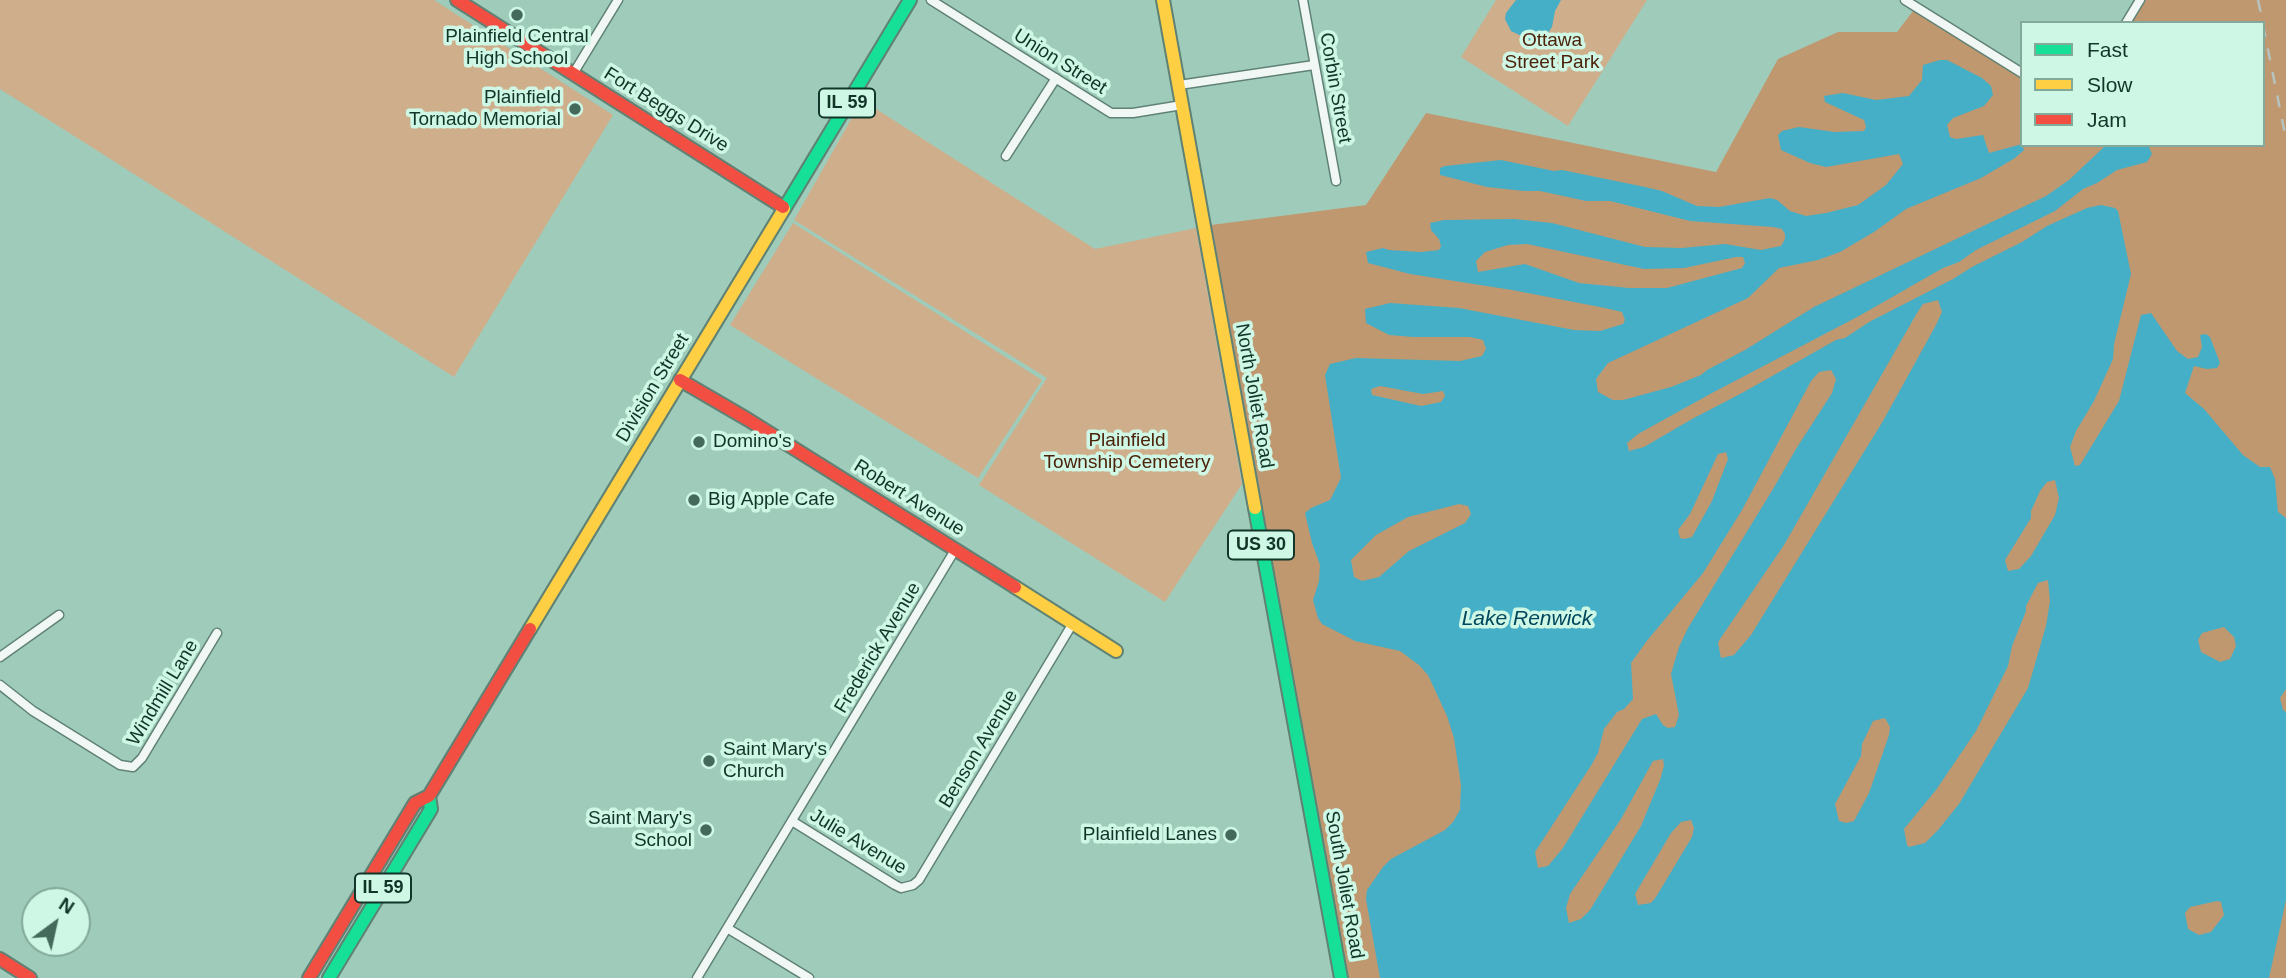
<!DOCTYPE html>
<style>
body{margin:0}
#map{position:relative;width:2286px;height:978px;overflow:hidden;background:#9fccba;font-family:Helvetica,sans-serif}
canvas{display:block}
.legend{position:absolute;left:2020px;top:21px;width:245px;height:126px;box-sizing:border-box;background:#cef7e5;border:2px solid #82a999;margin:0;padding:9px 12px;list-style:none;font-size:21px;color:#113528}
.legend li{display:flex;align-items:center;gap:14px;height:35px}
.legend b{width:35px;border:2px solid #82a999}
.north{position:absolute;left:21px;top:887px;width:70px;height:70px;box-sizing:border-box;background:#cef7e5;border:2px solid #82a999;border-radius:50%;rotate:33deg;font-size:19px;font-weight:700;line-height:28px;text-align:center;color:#113528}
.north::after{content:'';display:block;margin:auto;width:24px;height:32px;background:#436a5b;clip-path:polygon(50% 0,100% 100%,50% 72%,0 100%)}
</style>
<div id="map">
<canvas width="2286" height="978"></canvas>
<ul class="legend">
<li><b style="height:9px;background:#16e098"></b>Fast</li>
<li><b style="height:9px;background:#ffcf43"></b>Slow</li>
<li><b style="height:9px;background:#f24e42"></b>Jam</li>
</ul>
<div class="north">N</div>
</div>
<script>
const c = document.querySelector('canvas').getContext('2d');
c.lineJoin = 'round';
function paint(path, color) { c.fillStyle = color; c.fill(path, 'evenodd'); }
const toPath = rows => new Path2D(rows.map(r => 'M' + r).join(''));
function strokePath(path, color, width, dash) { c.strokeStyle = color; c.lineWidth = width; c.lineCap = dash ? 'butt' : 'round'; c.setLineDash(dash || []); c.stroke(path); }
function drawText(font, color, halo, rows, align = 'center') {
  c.font = font + ' Helvetica,sans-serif'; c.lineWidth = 7; c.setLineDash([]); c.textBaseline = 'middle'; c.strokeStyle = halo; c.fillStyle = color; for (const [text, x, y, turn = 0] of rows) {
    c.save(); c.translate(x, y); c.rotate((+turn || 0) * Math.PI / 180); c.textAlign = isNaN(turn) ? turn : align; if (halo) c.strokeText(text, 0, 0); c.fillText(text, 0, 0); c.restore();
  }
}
const green = toPath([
 [0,0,434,0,613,115,454,377,0,89],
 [1496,0,1647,0,1568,126,1461,57],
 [862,100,1095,249,1196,228,1242,484,1165,602,979,485,1047,378,794,220],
 [793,223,1042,380,978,478,730,325]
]);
const forest = toPath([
 [2140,0,2286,0,2286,978,1349,978,1211,225,1366,205,1426,113,1716,172,1778,59,1838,32,1897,32,1916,7,2022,73,2022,145,2263,145,2263,23,2126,23]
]);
const water = toPath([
 [1516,0,1561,0,1555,11,1552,27,1545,37,1532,41,1511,31,1505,19,1506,13],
 [1940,60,1947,60,1982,78,1991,86,1993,95,1984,106,1953,118,1947,125,1950,137,1956,139,1983,135,1989,153,2022,144,2024,150,2015,158,1981,178,1906,209,1874,232,1840,252,1818,260,1779,268,1748,298,1608,363,1596,379,1598,392,1613,400,1623,400,1671,387,1701,375,1707,370,1745,350,1814,307,2046,196,2069,180,2105,146,2148,145,2152,154,2147,162,2117,170,2097,183,2083,189,2055,211,1976,250,1959,262,1943,268,1859,316,1712,393,1638,434,1627,443,1629,451,1644,447,1692,419,1742,393,1836,340,1845,338,1869,322,1953,279,1972,267,2022,242,2047,226,2087,208,2101,205,2115,208,2118,211,2131,274,2114,344,2113,359,2094,401,2076,431,2070,447,2075,466,2080,465,2119,401,2141,315,2151,313,2177,351,2188,359,2198,357,2202,347,2200,335,2206,334,2210,337,2220,363,2217,368,2207,369,2194,366,2185,393,2204,409,2243,455,2260,467,2270,467,2275,479,2278,512,2286,518,2286,689,2280,698,2283,710,2286,712,2286,900,2269,978,1380,978,1366,899,1367,890,1383,867,1391,859,1445,830,1453,822,1460,810,1461,785,1454,738,1447,716,1428,675,1419,665,1400,651,1355,641,1322,624,1318,618,1313,600,1319,581,1320,565,1312,543,1305,513,1311,508,1330,500,1341,478,1325,375,1330,364,1356,358,1460,361,1482,356,1486,349,1483,340,1470,337,1413,337,1389,335,1366,323,1365,309,1390,303,1459,308,1574,330,1600,331,1623,324,1625,320,1622,312,1605,308,1512,290,1410,274,1368,263,1366,252,1383,248,1389,250,1421,252,1439,250,1441,246,1439,239,1431,230,1430,223,1444,220,1514,219,1552,223,1645,247,1682,248,1725,244,1761,250,1781,246,1785,239,1785,234,1782,229,1773,227,1690,221,1610,201,1586,201,1540,191,1524,191,1487,187,1440,175,1440,168,1445,166,1501,160,1554,171,1562,170,1645,187,1662,191,1697,206,1719,207,1770,198,1777,200,1790,211,1806,216,1826,213,1858,205,1886,185,1903,164,1899,154,1826,167,1810,163,1781,150,1778,135,1782,131,1799,127,1835,132,1864,131,1866,127,1864,120,1825,102,1824,96,1843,93,1876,100,1909,96,1922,80,1923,65],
 [1527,244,1644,269,1684,268,1736,257,1743,257,1745,263,1742,268,1667,288,1629,288,1579,283,1525,264,1478,272,1476,261,1485,252,1508,245],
 [1938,300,1942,312,1936,325,1883,421,1751,635,1734,655,1721,658,1718,643,1720,639,1784,545,1917,313,1923,304],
 [1831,370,1836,379,1832,393,1796,449,1773,489,1688,628,1679,647,1671,674,1679,715,1675,727,1668,728,1663,725,1656,714,1642,719,1563,848,1548,866,1538,868,1535,852,1592,764,1598,753,1604,729,1617,712,1624,709,1633,699,1631,663,1646,642,1703,573,1742,510,1811,381,1819,372],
 [1380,386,1423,394,1443,391,1445,396,1441,402,1421,406,1372,395,1371,389],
 [1726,452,1728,459,1712,501,1692,537,1684,539,1680,538,1678,530,1690,514,1718,454],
 [2055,480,2059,498,2055,515,2031,556,2019,569,2008,571,2005,560,2031,518,2031,511,2040,491,2047,482],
 [1459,504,1468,506,1471,514,1465,523,1409,551,1379,577,1362,581,1354,577,1351,560,1376,535,1408,517],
 [2048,580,2050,601,2046,626,2028,688,1959,804,1938,830,1925,843,1909,847,1907,845,1904,829,1936,790,1976,731,2008,666,2012,646,2026,611,2026,606,2038,583],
 [2224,627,2234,637,2236,646,2230,659,2220,662,2201,652,2198,640,2202,633],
 [1885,718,1890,727,1889,735,1869,793,1854,821,1846,823,1839,821,1835,804,1861,756,1862,744,1873,721],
 [1663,759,1664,766,1660,780,1641,826,1590,910,1581,919,1569,923,1566,908,1570,894,1621,819,1653,761],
 [1691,820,1694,828,1692,837,1656,897,1651,903,1638,905,1635,894,1671,833,1681,822],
 [2217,901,2221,902,2224,915,2211,932,2199,935,2188,929,2185,913,2190,907]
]);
const street = toPath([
 [931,0,1111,113,1133,113,1182,105],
 [1303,0,1336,181],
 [1905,0,2022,73],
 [2126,23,2140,0],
 [573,74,618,0],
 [1179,85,1314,65],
 [1006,156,1056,78],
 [0,657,59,615],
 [0,685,33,711,120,765,133,767,142,758,217,633],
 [792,821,895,885,901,888,913,885,919,880,1073,623],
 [727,928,809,978],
 [697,978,955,550]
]);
const fast = toPath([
 [784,209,910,0],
 [1255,508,1341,978],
 [329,978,431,809,429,796]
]);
const slow = toPath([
 [1163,0,1255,508],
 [1015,587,1116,651],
 [530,629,784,209]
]);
const jam = toPath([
 [457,0,783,207],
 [680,380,747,419,1015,587],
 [0,959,30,978],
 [309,978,415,803,429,796,530,629]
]);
const rail = toPath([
 [2258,0,2263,23],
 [2263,25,2286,139]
]);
const markers = [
 [517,15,7,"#436a5b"],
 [575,109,7,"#436a5b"],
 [699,442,7,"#436a5b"],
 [694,500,7,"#436a5b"],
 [709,761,7,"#436a5b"],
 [706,830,7,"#436a5b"],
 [1231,835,7,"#436a5b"]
];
const shields = [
 [847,103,56],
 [1261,545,66],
 [383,888,56]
];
const shieldNames = [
 ["IL 59",847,103],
 ["US 30",1261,545],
 ["IL 59",383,888]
];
const poiNames = [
 ["Plainfield Central",517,37,"center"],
 ["High School",517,59,"center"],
 ["Plainfield",561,98],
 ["Tornado Memorial",561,120],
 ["Domino's",713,442,"left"],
 ["Big Apple Cafe",708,500,"left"],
 ["Saint Mary's",723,750,"left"],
 ["Church",723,772,"left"],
 ["Saint Mary's",692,819],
 ["School",692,841],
 ["Plainfield Lanes",1217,835]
];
const parkNames = [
 ["Ottawa",1552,41],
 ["Street Park",1552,63],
 ["Plainfield",1127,441],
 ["Township Cemetery",1127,463]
];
const streetNames = [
 ["Union Street",1060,62,32],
 ["Corbin Street",1335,88,80],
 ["Fort Beggs Drive",666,110,32],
 ["Division Street",653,388,-59],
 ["North Joliet Road",1254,396,80],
 ["Robert Avenue",909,498,32],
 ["Frederick Avenue",878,648,-59],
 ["Windmill Lane",163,693,-59],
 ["Benson Avenue",979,749,-59],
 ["Julie Avenue",858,842,31],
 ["South Joliet Road",1344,885,80]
];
const waterNames = [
 ["Lake Renwick",1527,619]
];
paint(green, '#cfae8b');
paint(forest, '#bf9870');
paint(water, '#44afc7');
strokePath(street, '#608275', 11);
strokePath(fast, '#608275', 16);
strokePath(slow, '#608275', 16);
strokePath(jam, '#608275', 16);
strokePath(street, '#f1f7f5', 8);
strokePath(fast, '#16e098', 12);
strokePath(slow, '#ffcf43', 12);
strokePath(jam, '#f24e42', 12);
strokePath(rail, '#b5c2bd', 2.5, [12, 12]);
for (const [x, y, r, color] of markers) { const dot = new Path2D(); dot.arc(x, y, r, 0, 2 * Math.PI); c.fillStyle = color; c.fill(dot); strokePath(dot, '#cef7e5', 2.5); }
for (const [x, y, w] of shields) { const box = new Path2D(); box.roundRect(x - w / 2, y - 14.5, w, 29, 5); c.fillStyle = '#cef7e5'; c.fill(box); strokePath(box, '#113528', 2); }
drawText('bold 18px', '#113528', null, shieldNames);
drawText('19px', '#113528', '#cef7e5', poiNames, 'right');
drawText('19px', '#4d220b', '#cef7e5', parkNames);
drawText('19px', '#113528', '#cef7e5', streetNames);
drawText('italic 21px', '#00475e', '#cef7e5', waterNames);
</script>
